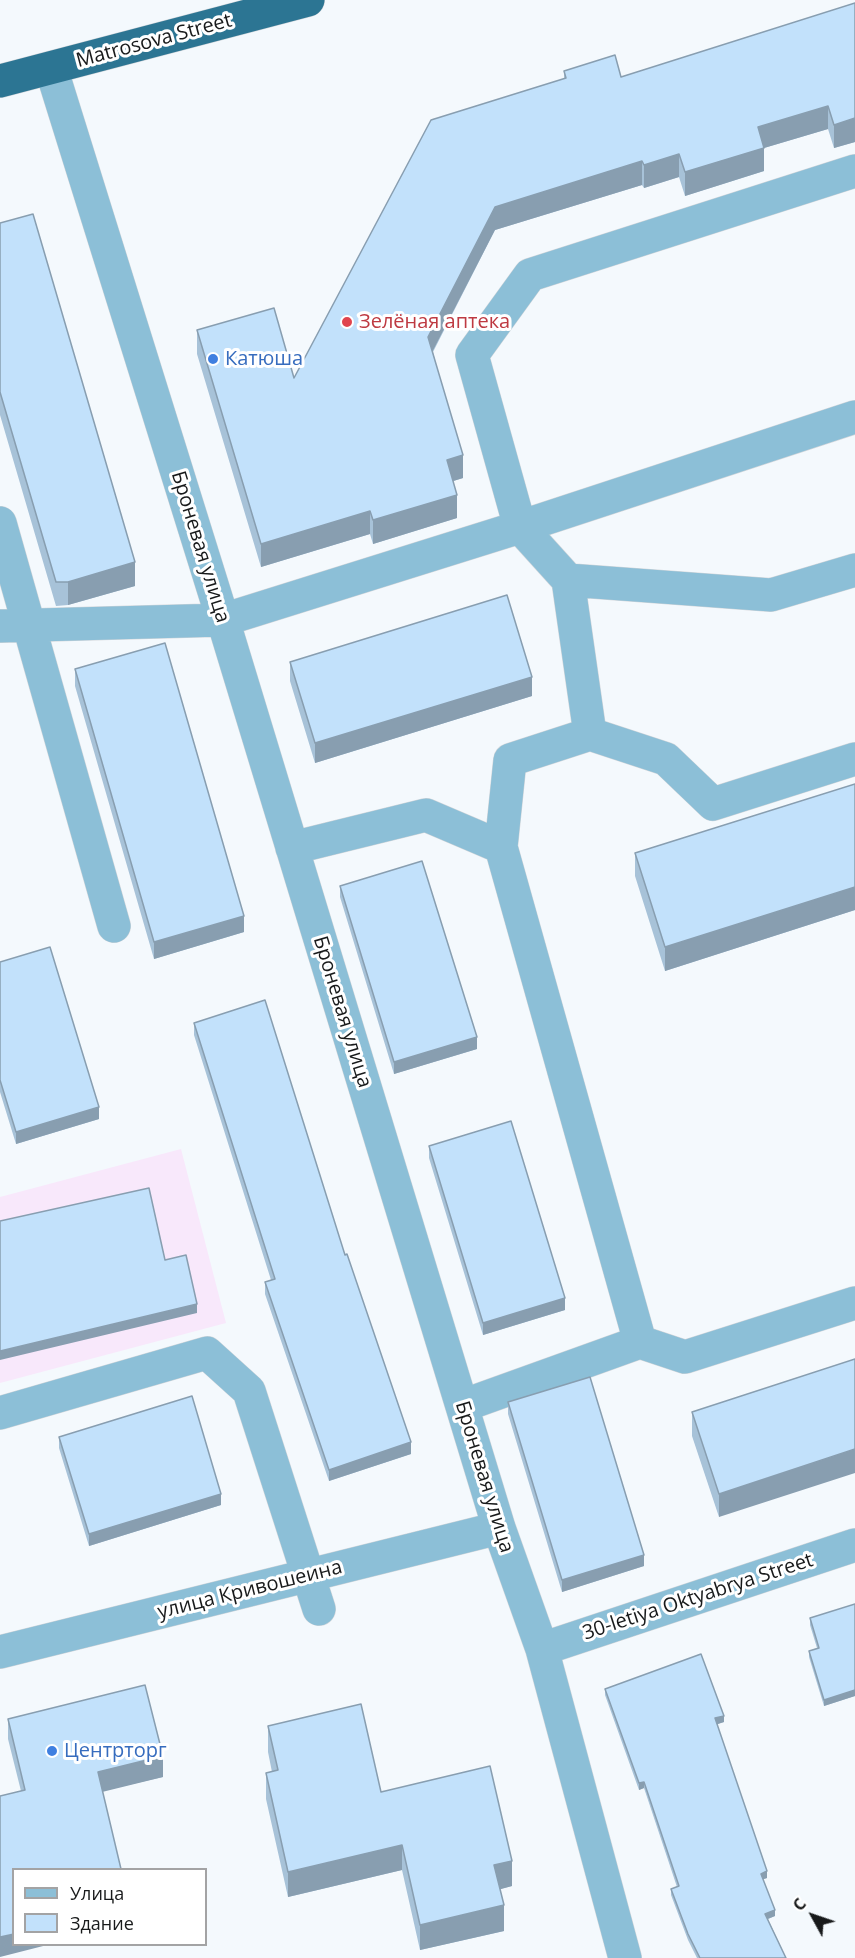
<!DOCTYPE html>
<meta charset="utf-8">
<style>
body{margin:0}
#map{position:relative;width:855px;height:1958px;overflow:hidden;background:#f4f9fd;font-family:"Open Sans",sans-serif}
canvas{display:block}
.legend{position:absolute;left:12px;top:1868px;width:195px;height:78px;box-sizing:border-box;background:#fff;border:2px solid #a3a3a4;margin:0;padding:8px 10px;list-style:none;font-size:18px;color:#181a1b}
.legend li{display:flex;align-items:center;gap:12px;height:30px}
.legend b{width:30px;border:2px solid #a3a3a4}
.north{position:absolute;left:783px;top:1886px;width:60px;height:60px;-webkit-text-stroke:4px #fff;paint-order:stroke;rotate:310deg;font-size:16px;font-weight:700;line-height:24px;text-align:center;color:#181a1b}
.north::after{content:'';display:block;margin:auto;width:21px;height:27px;background:#181a1b;clip-path:polygon(50% 0,100% 100%,50% 72%,0 100%)}
</style>
<div id="map">
<canvas width="855" height="1958"></canvas>
<ul class="legend">
<li><b style="height:8px;background:#8cbfd7"></b>Улица</li>
<li><b style="height:16px;background:#c2e1fb"></b>Здание</li>
</ul>
<div class="north">С</div>
</div>
<script>
const c = document.querySelector('canvas').getContext('2d');
c.lineJoin = 'round';
function paint(path, color) { c.fillStyle = color; c.fill(path, 'evenodd'); }
const toPath = rows => new Path2D(rows.map(r => 'M' + r).join(''));
function strokePath(path, color, width, dash) { c.strokeStyle = color; c.lineWidth = width; c.lineCap = dash ? 'butt' : 'round'; c.setLineDash(dash || []); c.stroke(path); }
function drawText(font, color, halo, rows, align = 'center') {
  c.font = font + ' "Open Sans",sans-serif'; c.lineWidth = 6; c.setLineDash([]); c.textBaseline = 'middle'; c.strokeStyle = halo; c.fillStyle = color; for (const [text, x, y, turn = 0] of rows) {
    c.save(); c.translate(x, y); c.rotate((+turn || 0) * Math.PI / 180); c.textAlign = isNaN(turn) ? turn : align; if (halo) c.strokeText(text, 0, 0); c.fillText(text, 0, 0); c.restore();
  }
}
const industrial = toPath([
 [181,1149,226,1323,0,1383,0,1197]
]);
const minor = toPath([
 [51,68,223,620,499,1528,542,1649,625,1958],
 [855,171,530,275,472,355,520,527,568,580,771,595,855,570],
 [0,523,114,926],
 [568,580,590,734],
 [0,626,223,620,520,527,855,417],
 [501,847,510,760,590,734,666,759,713,804,855,759],
 [292,848,426,815,501,847,640,1342,462,1406],
 [640,1342,685,1357,855,1303],
 [0,1413,207,1353,249,1391,319,1609],
 [542,1649,855,1545],
 [0,1652,499,1528]
]);
const highway = toPath([
 [0,81,308,0]
]);
const wall = toPath([
 [855,3,855,142,834,148,828,129,764,148,764,171,685,196,679,177,644,188,642,185,495,230,433,352,463,478,453,481,457,518,373,544,370,534,261,567,197,354,197,330,294,378,564,79,564,71,621,77],
 [0,223,135,586,68,605,56,606,0,415],
 [290,662,532,696,315,763,290,681],
 [75,669,244,932,154,959,75,686],
 [855,784,855,910,665,971,635,876,635,853],
 [340,886,477,1049,394,1074,340,897],
 [0,962,99,1119,16,1144,0,1092],
 [194,1023,345,1255,411,1454,329,1481,265,1294,265,1282,271,1280,194,1035],
 [429,1146,565,1310,483,1335,429,1158],
 [855,1359,719,1517,692,1436,692,1412],
 [508,1402,644,1566,562,1592,508,1414],
 [59,1437,221,1505,89,1546,59,1448],
 [855,1604,855,1696,824,1706,809,1657,809,1651,817,1648,810,1625,810,1618],
 [605,1689,724,1722,717,1724,767,1878,763,1879,775,1916,768,1919,786,1958,697,1958,688,1940,671,1895,671,1889,677,1887,644,1788,639,1790,605,1695],
 [8,1719,163,1777,102,1791,21,1791,8,1739],
 [268,1726,381,1792,512,1886,500,1889,504,1931,420,1950,402,1870,288,1897,266,1799,266,1773,272,1772,268,1752]
]);
const shadedWall = toPath([
 [828,106,828,129,764,148,764,171,685,196,685,172,758,127],
 [855,118,855,142,834,148,834,125],
 [679,154,679,177,644,188,644,165],
 [642,161,642,185,495,230,428,360,428,337,495,207],
 [463,455,463,478,447,483,447,460],
 [457,495,457,518,373,544,373,520],
 [370,511,370,534,261,567,261,544],
 [135,562,135,586,68,605,68,582],
 [532,677,532,696,315,763,315,743],
 [855,887,855,910,665,971,665,947],
 [244,916,244,932,154,959,154,942],
 [477,1037,477,1049,394,1074,394,1062],
 [99,1107,99,1119,16,1144,16,1132],
 [565,1298,565,1310,483,1335,483,1323],
 [197,1304,197,1313,0,1360,0,1351],
 [411,1442,411,1454,329,1481,329,1470],
 [855,1449,855,1473,719,1517,719,1494],
 [221,1494,221,1505,89,1546,89,1534],
 [644,1555,644,1566,562,1592,562,1580],
 [855,1690,855,1696,824,1706,824,1700],
 [724,1716,724,1722,715,1725,715,1718],
 [163,1756,163,1777,98,1793,98,1772],
 [644,1782,644,1788,639,1790,639,1783],
 [402,1845,402,1870,288,1897,288,1872],
 [512,1861,512,1886,494,1891,494,1865],
 [767,1871,767,1878,761,1880,761,1874],
 [504,1905,504,1931,420,1950,420,1925],
 [775,1910,775,1916,765,1920,765,1914],
 [14,1934,14,1944,51,1944,0,1957,0,1937]
]);
const building = toPath([
 [855,3,855,118,834,125,828,106,758,127,764,148,685,172,679,154,644,165,642,161,495,207,428,337,463,455,447,460,457,495,373,520,370,511,261,544,197,330,274,308,294,378,431,120,566,78,564,71,615,55,621,77,855,3],
 [33,214,135,562,68,582,56,582,0,392,0,223,33,214],
 [507,595,532,677,315,743,290,662,507,595],
 [165,643,244,916,154,942,75,669,165,643],
 [855,784,855,887,665,947,635,853,855,784],
 [422,861,477,1037,394,1062,340,886,422,861],
 [50,947,99,1107,16,1132,0,1080,0,962,50,947],
 [265,1000,345,1255,347,1254,411,1442,329,1470,265,1282,275,1279,194,1023,265,1000],
 [511,1121,565,1298,483,1323,429,1146,511,1121],
 [149,1188,165,1260,186,1255,197,1304,0,1351,0,1221,149,1188],
 [855,1359,855,1449,719,1494,692,1412,855,1359],
 [590,1377,644,1555,562,1580,508,1402,590,1377],
 [192,1396,221,1494,89,1534,59,1437,192,1396],
 [855,1604,855,1690,824,1700,809,1651,819,1648,810,1618,855,1604],
 [701,1654,724,1716,715,1718,767,1871,761,1874,775,1910,765,1914,786,1958,700,1958,688,1934,671,1889,679,1886,644,1782,639,1783,605,1689,701,1654],
 [145,1685,163,1756,98,1772,121,1869,14,1869,14,1934,0,1937,0,1796,25,1790,8,1719,145,1685],
 [361,1704,381,1792,490,1766,512,1861,494,1865,504,1905,420,1925,402,1845,288,1872,266,1773,278,1770,268,1726,361,1704]
]);
const markers = [
 [347,322,6,"#e0444e"],
 [213,359,6,"#3f7fe0"],
 [52,1751,6,"#3f7fe0"]
];
const streetNames = [
 ["Matrosova Street",154,41,-15],
 ["Броневая улица",200,547,73],
 ["Броневая улица",342,1012,73],
 ["Броневая улица",484,1477,73],
 ["улица Кривошеина",250,1590,-14],
 ["30-letiya Oktyabrya Street",698,1597,-18]
];
const healthNames = [
 ["Зелёная аптека",359,322]
];
const shopNames = [
 ["Катюша",225,359],
 ["Центрторг",64,1751]
];
paint(industrial, '#f8e8fb');
strokePath(minor, '#d1d5d9', 34);
strokePath(highway, '#d1d5d9', 34);
strokePath(minor, '#8cbfd7', 33);
strokePath(highway, '#2c7593', 33);
paint(wall, '#a7c2d8');
paint(shadedWall, '#889eb0');
paint(building, '#c2e1fb');
strokePath(building, '#889eb0', 1.5);
for (const [x, y, r, color] of markers) { const dot = new Path2D(); dot.arc(x, y, r, 0, 2 * Math.PI); c.fillStyle = color; c.fill(dot); strokePath(dot, '#fff', 2); }
drawText('20px', '#181a1b', '#fff', streetNames);
drawText('20px', '#be3a42', '#fff', healthNames, 'left');
drawText('20px', '#366cbe', '#fff', shopNames, 'left');
</script>
